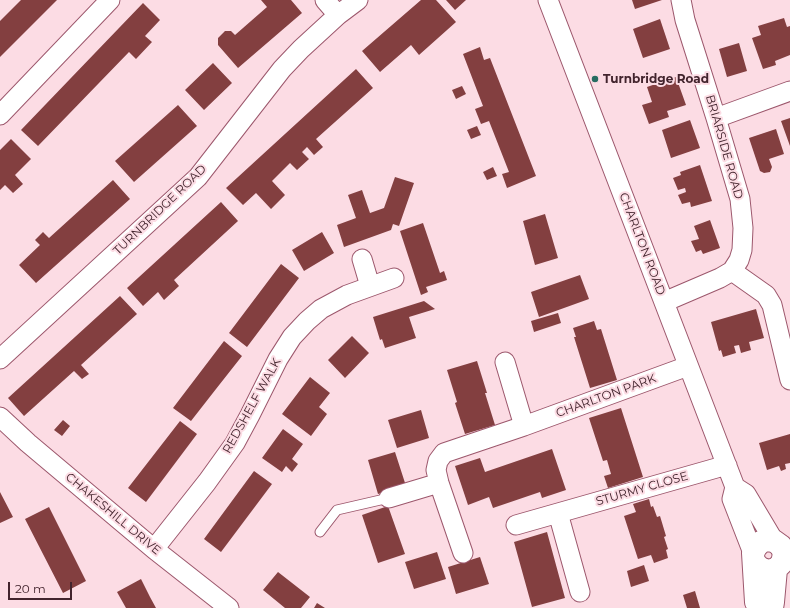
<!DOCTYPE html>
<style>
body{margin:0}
#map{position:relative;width:790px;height:608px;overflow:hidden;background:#fcdce4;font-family:Montserrat,sans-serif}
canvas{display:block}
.scale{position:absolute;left:8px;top:582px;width:64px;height:18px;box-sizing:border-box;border:2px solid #42242d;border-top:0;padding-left:5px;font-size:12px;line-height:14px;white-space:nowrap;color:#42242d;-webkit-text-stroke:3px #fcdce4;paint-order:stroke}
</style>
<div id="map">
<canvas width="790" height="608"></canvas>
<div class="scale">20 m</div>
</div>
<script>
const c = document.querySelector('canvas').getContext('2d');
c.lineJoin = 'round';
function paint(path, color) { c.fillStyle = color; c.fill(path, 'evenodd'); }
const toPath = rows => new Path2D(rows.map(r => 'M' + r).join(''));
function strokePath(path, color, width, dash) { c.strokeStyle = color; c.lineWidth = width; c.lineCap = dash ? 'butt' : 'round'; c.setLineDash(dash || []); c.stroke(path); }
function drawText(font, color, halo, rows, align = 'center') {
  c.font = font + ' Montserrat,sans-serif'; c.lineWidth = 4; c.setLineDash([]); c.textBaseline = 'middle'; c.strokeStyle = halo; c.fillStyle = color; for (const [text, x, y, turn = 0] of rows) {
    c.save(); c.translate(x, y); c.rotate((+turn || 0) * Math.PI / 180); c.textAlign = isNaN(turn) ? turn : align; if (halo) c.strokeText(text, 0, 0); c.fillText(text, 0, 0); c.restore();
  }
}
const building = toPath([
 [21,0,57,0,0,57,0,21],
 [261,0,291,0,302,13,238,68,218,45,218,38,225,31,231,31,235,35,267,7],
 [421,0,436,0,456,22,419,55,411,45,380,72,362,51],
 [446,0,466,0,455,10],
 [632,0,662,0,635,9],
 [143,3,160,20,145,36,152,42,136,59,129,52,38,146,21,130],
 [784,18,787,27,790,26,790,55,775,61,776,65,763,69,752,38,761,35,758,26],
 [660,19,670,49,643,58,633,29],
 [739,43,747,71,727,77,719,49],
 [480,47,484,60,490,58,536,176,507,188,502,174,509,172,489,121,481,124,475,109,483,106,463,54],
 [213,63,232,83,204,110,185,90],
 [356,69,373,88,316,139,323,147,314,155,307,147,302,152,309,159,297,170,290,163,272,181,285,195,271,209,256,193,243,205,226,188],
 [676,77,686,105,667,111,669,117,649,124,642,105,652,102,647,87],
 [462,86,466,94,456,99,452,90],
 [178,105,197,126,134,182,115,161],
 [790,118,790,146,781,121],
 [690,120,700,148,671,158,662,130],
 [477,126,481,135,471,139,467,130],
 [776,129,784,154,769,159,772,167,770,172,764,173,760,171,749,138],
 [11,139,31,159,15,175,23,184,13,193,5,185,0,190,0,150],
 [700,165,712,201,691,207,690,202,682,204,678,195,686,192,685,188,678,190,673,178,681,175,680,172],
 [493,167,497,176,487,180,483,172],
 [395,177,414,183,399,226,393,224,391,230,344,247,337,225,356,218,348,195,362,190,370,213,384,208],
 [113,180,130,199,36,283,19,265,40,245,35,240,43,232,49,238],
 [221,202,238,221,174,280,179,286,164,300,158,292,143,306,127,288],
 [545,214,558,258,535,265,523,221],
 [710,220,720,248,703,254,701,250,696,252,691,241,699,239,694,226],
 [423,223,440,273,444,271,447,280,426,287,428,292,421,295,400,231],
 [322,232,334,253,304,271,292,250],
 [281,264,299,278,247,347,229,333],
 [580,275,589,299,539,317,531,292],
 [120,296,137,314,81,365,89,374,82,379,74,371,24,416,8,398],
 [424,301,435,309,409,317,416,338,385,348,382,339,380,340,373,317],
 [756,309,764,338,749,342,751,350,741,353,739,345,734,346,736,353,723,357,721,350,719,351,711,322],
 [558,313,561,323,534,332,531,321],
 [594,321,597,330,601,329,617,380,590,388,574,337,576,337,573,328],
 [352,336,369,353,345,378,328,360],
 [224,341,242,356,216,389,191,421,173,408],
 [477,361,487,393,485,393,495,425,465,434,455,403,457,402,447,370],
 [310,377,330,393,319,407,327,414,311,436,282,414],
 [621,408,643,477,608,488,604,476,611,474,607,460,603,461,589,418],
 [421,410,429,438,397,448,388,420],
 [63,420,70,426,62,436,54,430],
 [180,421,197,434,146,502,128,488],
 [283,429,303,444,292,459,298,464,292,472,286,466,282,472,262,458],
 [790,434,790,463,785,464,786,469,781,471,779,466,767,470,759,443],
 [552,449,566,490,542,498,540,492,493,508,489,497,468,505,455,466,480,458,485,472],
 [395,452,406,486,378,494,368,460],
 [254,471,272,484,221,552,204,539],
 [0,492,13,517,0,523],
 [649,499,651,507,653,506,657,517,660,516,666,536,664,537,668,549,666,550,668,558,654,563,651,555,638,559,624,516,636,512,633,504],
 [388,506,405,554,378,563,362,515],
 [49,507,86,581,63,593,25,519],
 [547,532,565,598,532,607,514,542],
 [437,552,446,579,414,589,405,562],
 [480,557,489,584,456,594,448,567],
 [644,565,649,581,631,587,627,571],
 [278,572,310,597,301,608,285,608,263,590],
 [141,579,150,597,156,608,126,608,117,592],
 [695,591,700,608,687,608,683,595],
 [317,603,325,608,314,608]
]);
const lane = toPath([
 [320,532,337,510,389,498]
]);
const street = toPath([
 [325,0,338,15],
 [548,0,735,487,732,499,753,553],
 [0,115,110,0],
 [716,118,790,91],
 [362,259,370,286],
 [732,271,766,295,772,305,790,380],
 [664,302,720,278,732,271,739,260,742,250,743,228,740,199,716,118,685,20,681,0],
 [0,359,198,177,282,69,301,49,338,15,358,0],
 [505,362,524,426],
 [0,417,28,443,154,549,229,608],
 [735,487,746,494,774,541],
 [389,498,439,483],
 [558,513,580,592],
 [516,525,727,465],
 [154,549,207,482,235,443,250,415,278,359,292,337,307,321,321,309,347,295,394,278],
 [463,553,439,483,436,470,438,461,444,453,524,426,688,366]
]);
const secondary = toPath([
 [754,562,760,568,768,571,776,569,782,563,784,554,781,546,774,541,767,540,761,542,756,547,753,553,756,602,759,608],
 [772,608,773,602,776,569]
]);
const markers = [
 [595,79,4,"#266c61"]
];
const poiNames = [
 ["Turnbridge Road",603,79]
];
const streetNames = [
 ["BRIARSIDE ROAD",724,147,74],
 ["TURNBRIDGE ROAD",160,210,-44],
 ["CHARLTON ROAD",642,244,69],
 ["CHARLTON PARK",606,396,-20],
 ["REDSHELF WALK",252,406,-61],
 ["STURMY CLOSE",642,489,-16],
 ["CHAKESHILL DRIVE",113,514,40]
];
paint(building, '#833f40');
strokePath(lane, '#9c576c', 11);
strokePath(street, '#9c576c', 21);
strokePath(secondary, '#9c576c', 24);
strokePath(lane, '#fff', 9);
strokePath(street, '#fff', 19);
strokePath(secondary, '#fff', 22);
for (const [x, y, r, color] of markers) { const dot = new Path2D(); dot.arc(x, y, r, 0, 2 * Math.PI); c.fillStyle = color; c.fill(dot); strokePath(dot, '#fcdce4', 1.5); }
drawText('bold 12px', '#42242d', '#fcdce4', poiNames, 'left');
drawText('12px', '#42242d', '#fcdce4', streetNames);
</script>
